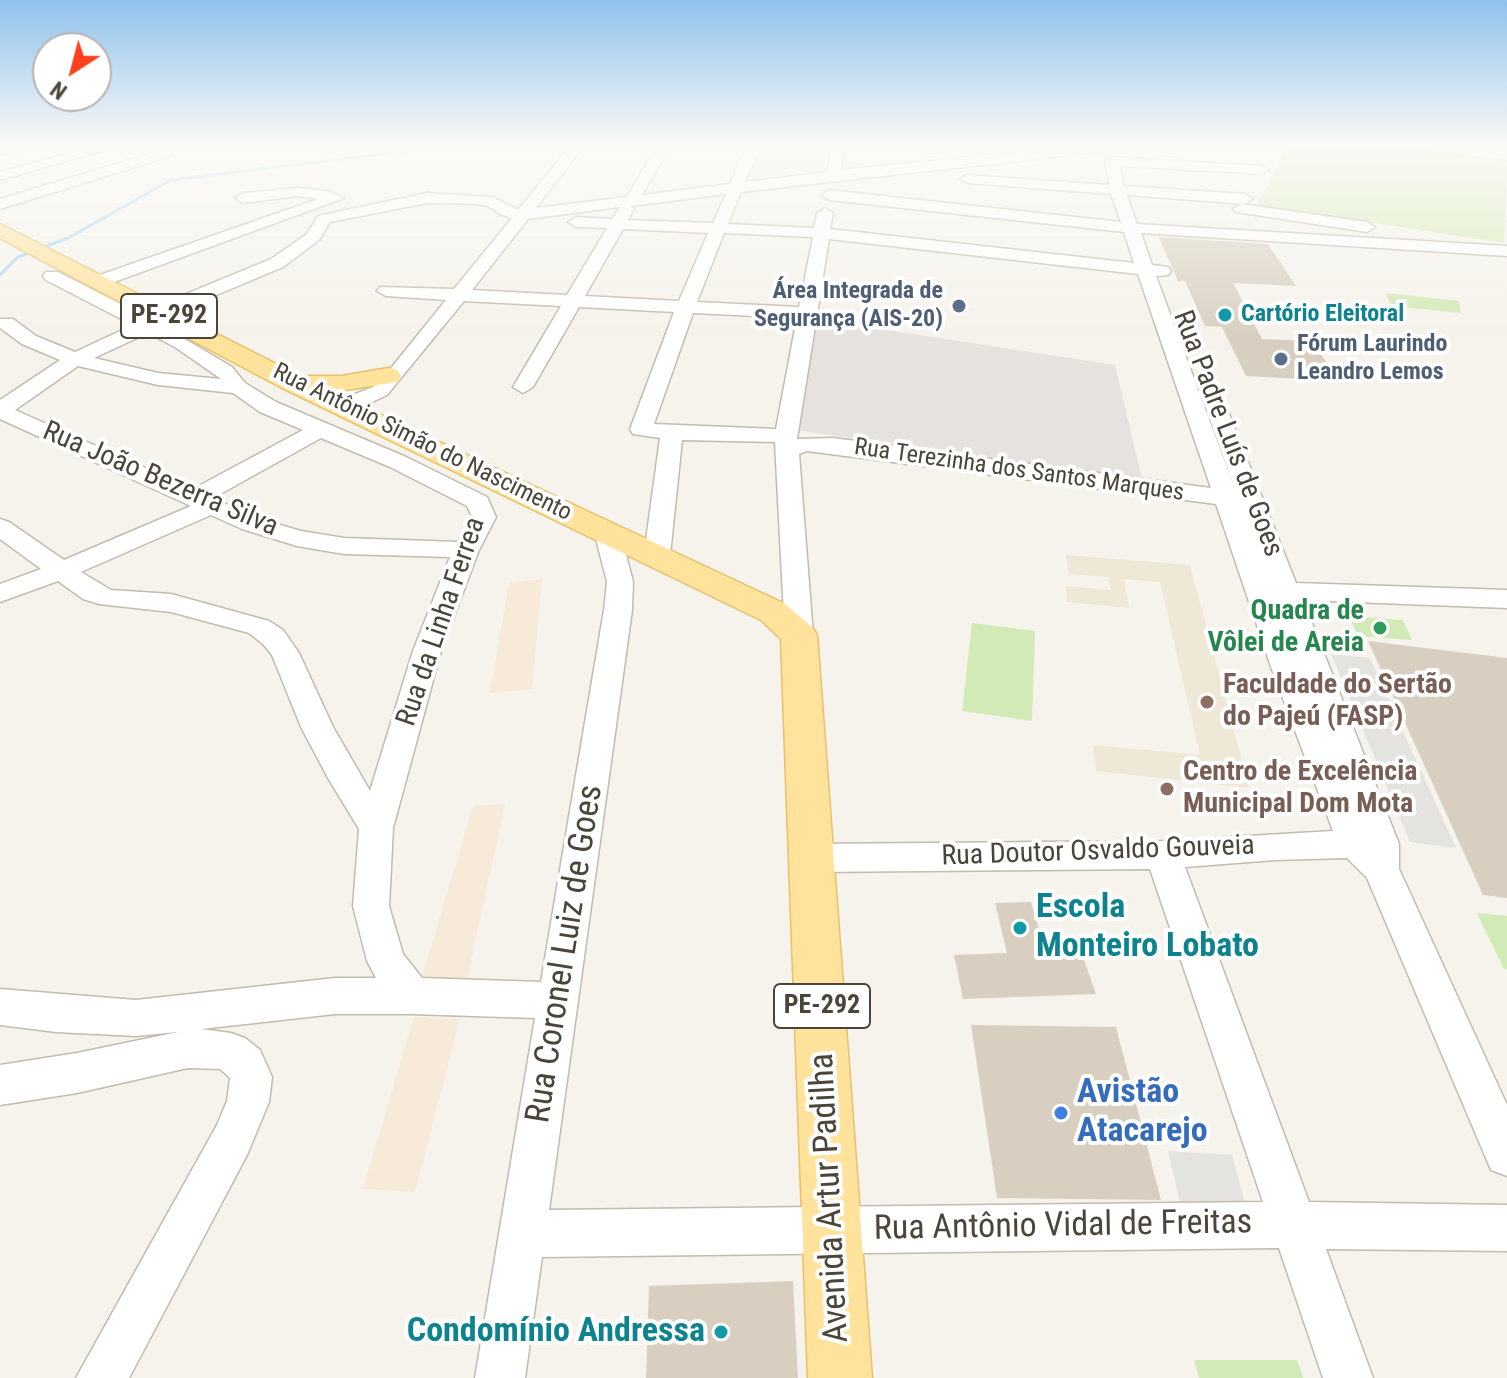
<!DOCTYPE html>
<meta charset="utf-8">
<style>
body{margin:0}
#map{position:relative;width:1507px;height:1378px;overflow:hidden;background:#f6f3ec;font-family:"Roboto Condensed",sans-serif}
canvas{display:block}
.north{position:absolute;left:32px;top:32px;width:80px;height:80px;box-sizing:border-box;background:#fff;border:2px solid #b7b4b0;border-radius:50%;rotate:216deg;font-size:22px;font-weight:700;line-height:32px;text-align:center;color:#4b4439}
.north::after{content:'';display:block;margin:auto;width:28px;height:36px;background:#fc3f1d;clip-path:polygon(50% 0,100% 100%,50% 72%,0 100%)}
</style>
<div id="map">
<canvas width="1507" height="1378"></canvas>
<div class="north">N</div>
</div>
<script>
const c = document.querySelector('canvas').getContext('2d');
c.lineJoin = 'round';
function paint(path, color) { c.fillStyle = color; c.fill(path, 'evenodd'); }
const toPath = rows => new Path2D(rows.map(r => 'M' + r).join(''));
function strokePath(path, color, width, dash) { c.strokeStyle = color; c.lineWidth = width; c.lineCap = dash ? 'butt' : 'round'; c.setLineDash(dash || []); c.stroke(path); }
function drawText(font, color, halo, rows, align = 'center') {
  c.font = font + ' "Roboto Condensed",sans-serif'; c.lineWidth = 8; c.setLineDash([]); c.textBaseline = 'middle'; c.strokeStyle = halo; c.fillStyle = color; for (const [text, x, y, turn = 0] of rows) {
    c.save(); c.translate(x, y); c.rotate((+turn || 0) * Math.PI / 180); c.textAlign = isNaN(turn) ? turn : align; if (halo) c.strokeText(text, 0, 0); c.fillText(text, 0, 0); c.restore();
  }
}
const commercial = toPath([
 [542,579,532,689,490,693,509,583],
 [505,804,467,979,422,977,473,806],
 [414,1017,460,1019,415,1192,363,1189]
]);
const industrial = toPath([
 [814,319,1115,365,1142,479,795,430]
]);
const education = toPath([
 [762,146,829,146,824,169,747,179],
 [1066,555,1190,565,1249,788,1096,771,1093,745,1200,755,1160,582,1124,579,1129,608,1067,602,1066,586,1111,590,1108,577,1069,574]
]);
const green = toPath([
 [1288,146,1420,146,1507,158,1504,243,1257,205],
 [1386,293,1459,301,1461,313,1391,306],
 [1349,616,1403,620,1412,640,1358,636],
 [972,623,1035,631,1032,721,962,711],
 [1477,913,1507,916,1507,969,1504,969],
 [1194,1360,1297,1360,1303,1378,1199,1378]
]);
const parking = toPath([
 [1331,654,1370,658,1456,848,1410,842],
 [1168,1151,1232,1155,1246,1207,1180,1203]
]);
const stream = toPath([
 [0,275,18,257,68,238,171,180,449,146]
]);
const building = toPath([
 [1159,237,1268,244,1296,286,1233,283,1262,339,1313,341,1338,381,1246,376,1222,327,1205,326,1185,281,1178,281],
 [1368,641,1507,658,1507,898,1483,895],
 [1031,902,1047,958,1083,957,1096,994,963,999,954,955,1007,953,995,903],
 [971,1025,1116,1027,1161,1200,997,1198],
 [793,1281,798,1378,646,1378,649,1286]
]);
const minor = toPath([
 [28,146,26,149,0,155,0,147,28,146],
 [96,146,119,146,0,180,0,172,96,146],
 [570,146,584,146,536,208,627,197,657,146,671,146,642,195,730,184,746,146,760,146,745,182,827,172,832,146,846,146,840,170,1075,146,1123,146,1116,150,741,192,728,224,814,228,817,213,825,208,833,213,830,229,1134,263,1124,232,829,200,821,195,829,190,1121,222,1111,194,967,183,960,179,967,175,1109,185,1105,161,1112,157,1262,166,1269,170,1262,174,1120,166,1124,186,1245,194,1253,199,1245,204,1127,195,1137,224,1507,246,1507,256,1141,233,1152,265,1168,267,1171,271,1168,275,1156,276,1236,492,1200,391,1203,387,1210,385,1220,391,1296,583,1507,590,1507,608,1303,600,1399,844,1399,869,1507,1105,1507,1176,1491,1170,1367,878,1347,858,1275,860,1185,867,1309,1202,1507,1205,1507,1251,1326,1249,1373,1378,1323,1378,1279,1248,542,1257,525,1378,475,1378,535,1018,412,1014,335,1014,201,1029,231,1033,245,1038,260,1050,272,1077,269,1102,247,1155,129,1378,76,1378,217,1125,227,1101,230,1078,220,1069,188,1068,77,1093,0,1105,0,1065,77,1053,178,1032,136,1036,56,1032,0,1025,0,989,136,1000,335,978,376,978,367,961,353,906,359,829,328,778,301,727,272,655,263,644,249,633,171,612,99,604,83,599,58,581,0,602,0,584,41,569,0,539,0,519,9,522,64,560,191,506,0,419,0,400,60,360,22,344,0,328,0,319,13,319,36,336,75,352,133,325,46,280,43,276,46,272,58,272,148,318,153,316,150,312,152,308,271,259,307,234,318,216,427,193,493,197,518,210,570,146],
 [726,194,713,223,628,220,634,209,631,206,726,194],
 [427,203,476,204,488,206,500,214,512,218,454,289,380,287,377,291,386,296,446,300,383,378,373,387,335,402,332,407,335,412,351,412,387,395,464,301,561,306,513,387,523,393,533,387,579,307,674,312,630,429,633,434,660,438,644,555,648,561,657,563,666,561,670,555,682,440,775,442,785,635,789,642,799,644,809,642,813,635,799,454,807,451,1216,504,1271,667,1333,831,1163,841,813,844,801,848,795,858,801,868,813,872,1150,869,1263,1202,549,1210,632,610,633,582,620,531,616,526,607,523,598,526,594,531,607,582,604,610,541,982,422,978,403,954,389,906,393,828,441,651,479,550,496,517,487,497,406,457,276,402,245,383,232,367,163,326,169,320,166,316,283,267,319,240,330,222,427,203],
 [620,207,612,219,576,217,568,222,576,227,607,228,567,295,472,290,528,219,620,207],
 [623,229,708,233,679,301,585,296,623,229],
 [724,233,813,237,799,307,697,302,724,233],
 [829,239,1138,274,1211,488,833,438,797,439,829,239],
 [693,313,797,318,776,429,654,424,693,313],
 [148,333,175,347,221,379,158,373,94,358,148,333],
 [78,366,158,385,233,393,260,412,303,430,193,489,15,410,78,366],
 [321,438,390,467,467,506,472,517,458,542,344,538,301,531,260,519,213,498,321,438],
 [211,515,242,529,297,546,344,554,450,557,413,651,370,791,333,727,299,653,283,630,269,621,171,594,111,590,81,572,211,515],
 [1426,146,1464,146,1507,152,1507,160,1433,150,1426,146],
 [166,149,171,150,171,156,0,209,0,199,166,149],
 [298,188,328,191,344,198,106,285,94,285,91,281,94,277,318,199,298,196,243,203,235,198,243,193,298,188],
 [1241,204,1367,222,1375,227,1367,232,1236,212,1233,209,1241,204]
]);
const major = toPath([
 [0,224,300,376,342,376,388,368,397,370,401,376,397,382,333,392,785,604,812,627,817,635,872,1378,808,1378,781,639,761,620,284,389,0,238,0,224]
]);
const markers = [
 [959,306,8,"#5c6f8a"],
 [1225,315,8,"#0f9aa8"],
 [1281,359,8,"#5c6f8a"],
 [1380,628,8,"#2e9e5b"],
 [1207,702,8,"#8d6e63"],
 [1167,789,8,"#8d6e63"],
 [1020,928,8,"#0f9aa8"],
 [1061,1113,8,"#3f7fe0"],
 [721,1332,8,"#0f9aa8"]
];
const farServicenames = [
 ["Área Integrada de",943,292],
 ["Segurança (AIS-20)",943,320],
 ["Fórum Laurindo",1297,345,"left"],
 ["Leandro Lemos",1297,373,"left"]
];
const farCulturenames = [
 ["Cartório Eleitoral",1241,315]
];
const farStreetnames = [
 ["Rua Antônio Simão do Nascimento",422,443,26],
 ["Rua Terezinha dos Santos Marques",1019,471,8]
];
const shields = [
 [169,316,96],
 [822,1006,96]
];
const shieldNames = [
 ["PE-292",169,316],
 ["PE-292",822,1006]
];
const streetNames = [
 ["Rua Padre Luís de Goes",1227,434,69],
 ["Rua João Bezerra Silva",160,480,23],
 ["Rua da Linha Ferrea",442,622,-71],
 ["Rua Doutor Osvaldo Gouveia",1098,852,-2]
];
const leisureNames = [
 ["Quadra de",1364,612],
 ["Vôlei de Areia",1364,644]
];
const educationNames = [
 ["Faculdade do Sertão",1223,686],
 ["do Pajeú (FASP)",1223,718],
 ["Centro de Excelência",1183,773],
 ["Municipal Dom Mota",1183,805]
];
const nearCulturenames = [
 ["Escola",1036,908],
 ["Monteiro Lobato",1036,947],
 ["Condomínio Andressa",705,1332,"right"]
];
const nearStreetnames = [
 ["Rua Coronel Luiz de Goes",566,954,-81],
 ["Avenida Artur Padilha",831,1198,-93],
 ["Rua Antônio Vidal de Freitas",1063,1227,-1]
];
const nearShopnames = [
 ["Avistão",1077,1093],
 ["Atacarejo",1077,1132]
];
paint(commercial, '#f7ead8');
paint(industrial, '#e6e2dd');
paint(education, '#efe8d6');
paint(green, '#d2eab5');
paint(parking, '#e5e3e0');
strokePath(stream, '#a9d4f2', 3);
paint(building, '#d8cfc1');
strokePath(minor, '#c2bbae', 3);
strokePath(major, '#e6c16a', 3);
paint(minor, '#fff');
paint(major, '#ffe39c');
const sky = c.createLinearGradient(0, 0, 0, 339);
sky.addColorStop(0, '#8fc1ec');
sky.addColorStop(0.43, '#fbfaf6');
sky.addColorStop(1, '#fbfaf600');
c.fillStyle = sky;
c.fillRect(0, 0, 1507, 339);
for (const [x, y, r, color] of markers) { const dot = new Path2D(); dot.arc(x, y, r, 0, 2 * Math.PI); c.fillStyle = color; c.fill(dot); strokePath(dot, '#fff', 3); }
drawText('bold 24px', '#4e5e75', '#fff', farServicenames, 'right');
drawText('bold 24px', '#0d838f', '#fff', farCulturenames, 'left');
drawText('24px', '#4b4439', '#fff', farStreetnames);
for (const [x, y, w] of shields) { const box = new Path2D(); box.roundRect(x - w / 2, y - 22, w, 44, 6); c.fillStyle = '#fff'; c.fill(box); strokePath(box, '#4b4439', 2); }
drawText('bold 26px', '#4b4439', null, shieldNames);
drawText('28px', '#4b4439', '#fff', streetNames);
drawText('bold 28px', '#27864d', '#fff', leisureNames, 'right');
drawText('bold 28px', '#785e54', '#fff', educationNames, 'left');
drawText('bold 34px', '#0d838f', '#fff', nearCulturenames, 'left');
drawText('34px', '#4b4439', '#fff', nearStreetnames);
drawText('bold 34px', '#366cbe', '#fff', nearShopnames, 'left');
</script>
